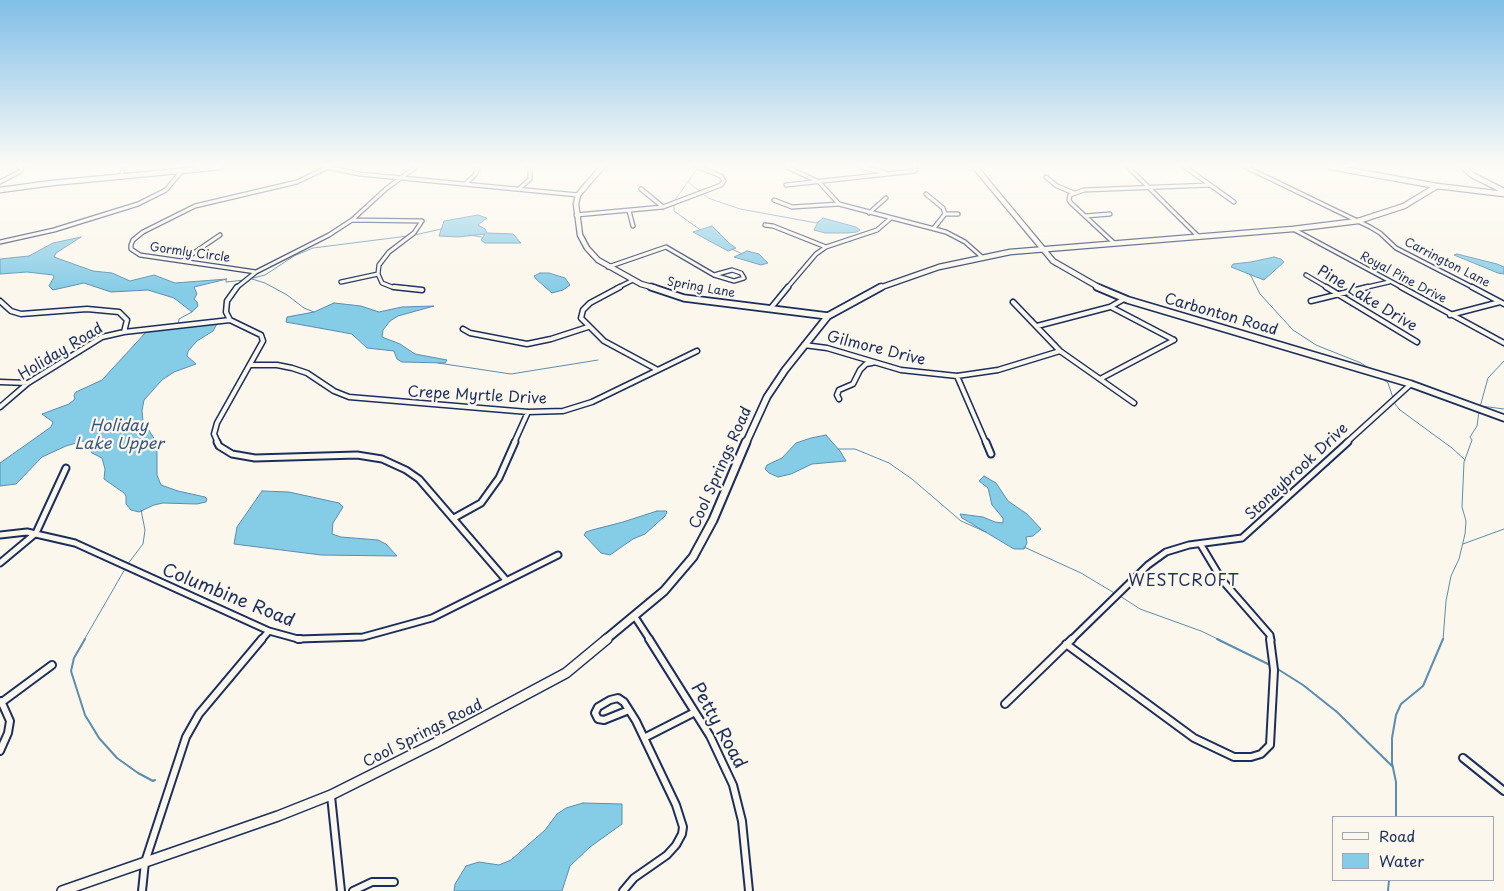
<!DOCTYPE html>
<style>
body{margin:0}
#map{position:relative;width:1504px;height:891px;overflow:hidden;background:#fbf7ec;font-family:"Playpen Sans",sans-serif}
canvas{display:block}
.legend{position:absolute;left:1332px;top:816px;width:162px;height:65px;box-sizing:border-box;background:#fbf7ec;border:1px solid #a1a7b3;margin:0;padding:6px 9px;list-style:none;font-size:15px;color:#1b2f5e}
.legend li{display:flex;align-items:center;gap:10px;height:25px}
.legend b{width:25px;border:1px solid #a1a7b3}
</style>
<div id="map">
<canvas width="1504" height="891"></canvas>
<ul class="legend">
<li><b style="height:6px;background:#fbf7ec"></b>Road</li>
<li><b style="height:14px;background:#85cce6"></b>Water</li>
</ul>
</div>
<script>
const c = document.querySelector('canvas').getContext('2d');
c.lineJoin = 'round';
function paint(path, color) { c.fillStyle = color; c.fill(path, 'evenodd'); }
const toPath = rows => new Path2D(rows.map(r => 'M' + r).join(''));
function strokePath(path, color, width, dash) { c.strokeStyle = color; c.lineWidth = width; c.lineCap = dash ? 'butt' : 'round'; c.setLineDash(dash || []); c.stroke(path); }
function drawText(font, color, halo, rows, align = 'center') {
  c.font = font + ' "Playpen Sans",sans-serif'; c.lineWidth = 4.5; c.setLineDash([]); c.textBaseline = 'middle'; c.strokeStyle = halo; c.fillStyle = color; for (const [text, x, y, turn = 0] of rows) {
    c.save(); c.translate(x, y); c.rotate((+turn || 0) * Math.PI / 180); c.textAlign = isNaN(turn) ? turn : align; if (halo) c.strokeText(text, 0, 0); c.fillText(text, 0, 0); c.restore();
  }
}
const water = toPath([
 [478,215,487,218,478,225,485,229,487,233,513,234,521,243,485,243,481,240,485,234,458,237,439,236,444,221,478,215],
 [823,218,856,227,860,230,857,232,847,233,825,233,814,230,818,222,823,218],
 [712,226,729,243,736,248,728,251,693,232,712,226],
 [81,237,56,253,54,257,93,271,112,273,130,281,154,275,175,283,227,279,194,287,197,294,194,299,197,302,198,306,192,312,174,298,148,290,111,292,84,283,53,290,49,286,54,277,53,275,27,272,0,274,0,259,29,256,53,243,81,237],
 [747,251,759,254,768,263,761,265,734,257,747,251],
 [1457,254,1497,264,1504,267,1504,274,1498,273,1454,255,1457,254],
 [1274,257,1281,259,1284,262,1264,280,1231,267,1233,264,1251,262,1274,257],
 [540,273,549,273,565,278,570,285,563,290,552,293,536,279,534,276,540,273],
 [334,303,361,306,379,312,402,307,434,306,398,316,390,321,383,330,382,337,400,344,415,354,447,360,445,363,402,362,397,359,394,351,367,348,352,334,286,322,287,317,314,312,334,303],
 [217,324,213,331,197,341,188,351,187,356,196,364,174,372,162,380,144,400,142,411,143,421,157,443,157,475,161,485,178,491,205,497,207,499,206,502,197,504,163,503,154,505,139,512,131,510,126,504,126,496,124,493,104,479,105,469,102,458,92,453,87,443,83,441,66,446,42,457,16,484,0,486,0,463,51,427,53,422,42,414,69,404,75,399,74,395,76,392,102,380,147,331,217,324],
 [826,435,840,451,846,461,812,464,791,474,778,477,769,473,765,469,767,465,782,458,796,443,811,438,826,435],
 [984,476,996,483,1008,501,1027,514,1041,529,1033,536,1026,537,1027,543,1024,549,1014,549,962,518,960,514,983,517,995,522,1003,523,1003,518,992,505,988,488,979,481,984,476],
 [262,491,289,492,339,503,343,507,333,523,332,534,341,537,378,540,386,544,397,556,321,555,234,544,237,527,262,491],
 [657,511,666,511,667,512,665,516,645,534,633,539,610,555,601,553,584,535,586,532,592,530,623,522,657,511],
 [583,803,622,804,622,824,590,847,570,866,562,891,454,891,455,884,466,866,479,862,499,865,511,860,545,830,557,814,566,808,583,803]
]);
const streamFar1 = toPath([
 [687,181,708,198,740,209,817,223],
 [675,200,697,169],
 [674,204,674,211,699,229],
 [415,235,441,229],
 [469,235,482,237],
 [732,249,742,254],
 [1250,274,1260,294,1293,330,1316,345,1361,363,1370,369],
 [226,279,226,282,245,280],
 [249,279,265,275,294,256,313,248,408,236],
 [252,279,265,283,287,295,304,308,314,312],
 [178,326,179,319,192,312],
 [438,363,511,374,598,360],
 [1383,379,1388,383,1395,404,1400,410,1452,448,1465,460],
 [1481,406,1504,409],
 [1480,407,1488,378,1504,361],
 [838,449,855,449,889,463,912,479,961,521,986,532],
 [1463,544,1504,529],
 [1024,547,1081,573,1116,594],
 [127,565,143,544,145,530,141,510],
 [1120,596,1140,609,1201,631,1220,640],
 [84,640,125,569],
 [1443,640,1446,601,1451,576,1459,559,1465,534,1466,521,1462,507,1464,462,1472,440,1470,437,1477,426,1479,411]
]);
const stream = toPath([
 [85,639,74,658,71,671,85,715,99,738,117,758,138,773,153,781,155,780],
 [1217,639,1270,665],
 [1276,668,1303,685,1337,712,1393,767],
 [1396,817,1396,782,1392,763,1392,738,1396,715,1401,704,1423,686,1443,639],
 [1388,891,1389,880]
]);
const streetFar3 = toPath([
 [326,167,360,174,578,195],
 [787,167,819,182,839,204,946,232,965,242,982,257],
 [861,167,886,173],
 [1128,167,1199,237],
 [1185,167,1234,202],
 [1246,167,1370,227,1380,233,1396,248,1474,288],
 [121,177,124,167],
 [1046,177,1057,186,1074,193],
 [0,182,21,171,22,168,19,167],
 [465,184,474,176,478,169,476,167],
 [786,185,915,171,915,167],
 [519,189,530,179,530,167],
 [641,189,663,207],
 [926,194,943,208,945,214,934,228],
 [774,200,792,207,839,204],
 [629,211,633,226],
 [869,213,886,198],
 [945,214,958,214],
 [576,215,663,207,721,185,724,181,721,176,698,167],
 [1085,216,1110,214],
 [352,220,422,221],
 [765,225,773,226,826,247],
 [1293,229,1403,288],
 [0,242,54,230,138,204,166,190,181,172],
 [1114,243,1071,203,1069,200,1070,195,1084,190,1210,185],
 [182,261,220,235],
 [608,267,666,247,714,275],
 [732,270,741,273,744,278,734,281,714,275,732,270],
 [256,272,140,255,131,249,131,245,133,240,143,232,195,206,297,182,326,168],
 [1306,275,1328,288],
 [341,282,378,274],
 [236,288,256,272,329,235,352,220,387,188,416,167],
 [406,288,392,287,382,283,378,274,379,265,389,252,414,233,422,221],
 [617,288,633,280],
 [787,288,816,254,826,247,877,230,891,218],
 [1363,288,1389,282]
]);
const streetFar2 = toPath([
 [394,287,422,290],
 [620,287,590,303,583,310,581,318,604,341,656,369],
 [1326,287,1417,342],
 [1401,287,1504,343],
 [1472,287,1504,304],
 [0,301,11,311,21,314,87,309,119,312,127,320,124,332],
 [1311,301,1368,287],
 [1013,302,1060,351,1134,403],
 [1111,307,1174,340],
 [770,309,788,287],
 [1450,315,1500,302],
 [1037,326,1110,307,1124,299],
 [463,329,470,333,527,344,551,339,588,327],
 [804,345,827,348,901,370,957,376,998,370,1060,351],
 [251,365,277,365,292,368,307,373,334,391,349,397,528,412,563,411,592,402,697,351],
 [957,376,986,443],
 [1100,379,1174,340],
 [0,382,28,383],
 [839,399,837,395,839,390,853,384,860,370,866,364,872,363],
 [0,407,28,383,102,337,124,332,230,320],
 [218,443,214,434,217,423,263,341,261,335,230,320,226,312,227,301,237,287],
 [514,443,528,412],
 [1346,443,1411,384]
]);
const streetFar1 = toPath([
 [217,442,219,446,232,454,255,458,357,455,382,459,406,470,419,479,506,580],
 [986,442,991,454],
 [454,518,481,503,499,478,515,442],
 [0,535,27,532,75,543,269,631,298,639,363,637,432,618,558,555],
 [1201,545,1222,580,1270,635,1271,640],
 [0,563,36,533,66,468],
 [635,617,650,640],
 [261,640,269,631],
 [1071,640,1148,565,1166,552,1189,545,1242,538,1348,442]
]);
const street = toPath([
 [298,639,300,639],
 [649,639,710,736,733,785,742,821,749,891],
 [1066,644,1194,738,1234,757,1251,757,1261,754,1270,745,1274,670,1270,639],
 [2,702,52,665],
 [1005,704,1072,639],
 [644,738,695,712],
 [0,751,8,733,10,721,1,701],
 [1463,758,1504,791],
 [331,796,341,891],
 [142,891,145,862,186,737,199,714,262,639],
 [353,891,372,882,394,882],
 [623,891,634,878,667,855,676,845,682,834,683,827,676,805,636,721,624,702,618,698,610,700,598,707,595,713,598,719,604,720,629,710]
]);
const secondaryFar3 = toPath([
 [602,167,578,195,576,204,580,235,587,248,598,260,641,284,655,288],
 [975,167,1053,261,1100,288],
 [1331,167,1437,186,1504,194],
 [1463,167,1472,175,1504,191],
 [0,190,52,183,221,167],
 [879,288,939,267,1010,252,1293,229,1358,221,1404,206,1437,186]
]);
const secondaryFar2 = toPath([
 [651,287,684,298,828,316],
 [1097,287,1128,300,1411,384,1504,418],
 [746,443,767,397,785,370,828,316,881,287]
]);
const secondaryFar1 = toPath([
 [605,640,664,591,693,557,713,520,746,442]
]);
const secondary = toPath([
 [62,891,278,816,331,795,435,743,566,673,607,639]
]);
const farStreetnames = [
 ["Gormly Circle",190,253,8],
 ["Carrington Lane",1447,263,27],
 ["Royal Pine Drive",1403,278,28],
 ["Spring Lane",701,288,10]
];
const streetNames = [
 ["Pine Lake Drive",1367,299,31],
 ["Carbonton Road",1221,315,16],
 ["Gilmore Drive",876,349,14],
 ["Holiday Road",61,352,-31],
 ["Crepe Myrtle Drive",477,396,3],
 ["Cool Springs Road",721,468,-66],
 ["Stoneybrook Drive",1297,472,-43],
 ["Cool Springs Road",423,734,-27]
];
const waterNames = [
 ["Holiday",119,427],
 ["Lake Upper",119,445]
];
const neighbourhoodNames = [
 ["WESTCROFT",1184,582]
];
const nearStreetnames = [
 ["Columbine Road",228,596,22],
 ["Petty Road",718,726,61]
];
paint(water, '#85cce6');
strokePath(water, '#5b8db0', 1);
strokePath(streamFar1, '#5b8db0', 1);
strokePath(stream, '#5b8db0', 2);
strokePath(streetFar3, '#1b2f5e', 5.5);
strokePath(streetFar2, '#1b2f5e', 7);
strokePath(streetFar1, '#1b2f5e', 9);
strokePath(street, '#1b2f5e', 10);
strokePath(secondaryFar3, '#1b2f5e', 7);
strokePath(secondaryFar2, '#1b2f5e', 9);
strokePath(secondaryFar1, '#1b2f5e', 11);
strokePath(secondary, '#1b2f5e', 12);
strokePath(streetFar3, '#fbf7ec', 3);
strokePath(streetFar2, '#fbf7ec', 4);
strokePath(streetFar1, '#fbf7ec', 5);
strokePath(street, '#fbf7ec', 6);
strokePath(secondaryFar3, '#fbf7ec', 4.5);
strokePath(secondaryFar2, '#fbf7ec', 5.5);
strokePath(secondaryFar1, '#fbf7ec', 7);
strokePath(secondary, '#fbf7ec', 9);
const sky = c.createLinearGradient(0, 0, 0, 291);
sky.addColorStop(0, '#80bee7');
sky.addColorStop(0.57, '#fdfbf6');
sky.addColorStop(1, '#fdfbf600');
c.fillStyle = sky;
c.fillRect(0, 0, 1504, 291);
drawText('12px', '#1b2f5e', '#fbf7ec', farStreetnames);
drawText('15px', '#1b2f5e', '#fbf7ec', streetNames);
drawText('italic 16px', '#365680', '#fbf7ec', waterNames);
c.letterSpacing = '1px';
drawText('16px', '#1b2f5e', '#fbf7ec', neighbourhoodNames);
c.letterSpacing = '0px';
drawText('18px', '#1b2f5e', '#fbf7ec', nearStreetnames);
</script>
